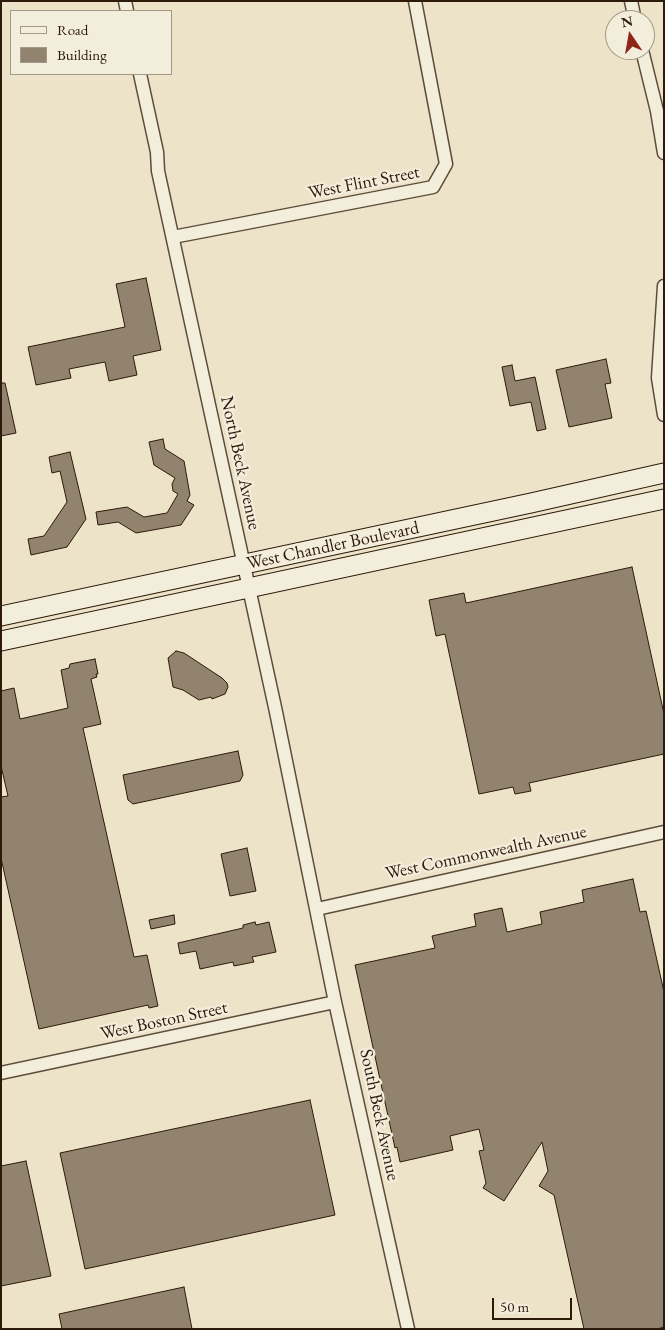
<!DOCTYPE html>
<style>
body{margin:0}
#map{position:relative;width:665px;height:1330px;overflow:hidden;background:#ece3c9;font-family:"EB Garamond",serif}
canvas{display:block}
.frame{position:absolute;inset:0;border:2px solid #2e1a0a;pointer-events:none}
.legend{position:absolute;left:10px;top:10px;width:162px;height:65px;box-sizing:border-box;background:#f3eddc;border:1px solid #a49988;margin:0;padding:6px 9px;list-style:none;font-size:15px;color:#2e1a0a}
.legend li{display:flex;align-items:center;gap:10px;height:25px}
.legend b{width:25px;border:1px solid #a49988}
.north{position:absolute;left:605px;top:10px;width:50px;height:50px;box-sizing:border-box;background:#f3eddc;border:1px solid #a49988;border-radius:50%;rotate:348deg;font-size:14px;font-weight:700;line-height:20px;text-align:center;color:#2e1a0a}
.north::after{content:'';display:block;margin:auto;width:18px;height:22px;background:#8f2418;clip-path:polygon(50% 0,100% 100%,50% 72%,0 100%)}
.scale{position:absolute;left:492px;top:1298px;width:80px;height:22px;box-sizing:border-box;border:2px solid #2e1a0a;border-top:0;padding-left:6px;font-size:15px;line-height:18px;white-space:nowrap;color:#2e1a0a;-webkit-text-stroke:4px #f3eddc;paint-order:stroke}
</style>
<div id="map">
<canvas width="665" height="1330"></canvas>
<div class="frame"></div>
<ul class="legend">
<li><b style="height:6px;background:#f3eddc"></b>Road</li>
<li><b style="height:14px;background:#91836d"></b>Building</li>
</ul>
<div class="north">N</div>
<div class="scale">50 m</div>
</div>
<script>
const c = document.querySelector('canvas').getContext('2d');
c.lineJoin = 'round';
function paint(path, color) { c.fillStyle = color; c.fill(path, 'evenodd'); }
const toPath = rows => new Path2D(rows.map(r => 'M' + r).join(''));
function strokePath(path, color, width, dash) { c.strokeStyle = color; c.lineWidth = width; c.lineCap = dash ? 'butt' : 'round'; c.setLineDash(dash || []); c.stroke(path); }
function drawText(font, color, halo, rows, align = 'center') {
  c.font = font + ' "EB Garamond",serif'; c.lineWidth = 4.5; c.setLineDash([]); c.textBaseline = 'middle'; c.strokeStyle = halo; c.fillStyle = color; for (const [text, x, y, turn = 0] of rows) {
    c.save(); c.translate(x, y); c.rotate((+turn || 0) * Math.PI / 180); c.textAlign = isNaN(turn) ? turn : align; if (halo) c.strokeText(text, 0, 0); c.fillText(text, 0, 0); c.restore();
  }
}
const building = toPath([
 [146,278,161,350,133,356,137,375,109,381,105,362,69,369,71,378,36,385,28,347,125,327,116,284,146,278],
 [606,359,611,383,605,384,612,418,569,427,556,370,606,359],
 [512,365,515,381,535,377,546,429,537,431,531,402,510,406,502,367,512,365],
 [1,383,5,383,16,433,1,436,1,383],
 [163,439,165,449,184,461,190,495,187,501,194,505,181,525,136,533,118,522,98,525,96,512,127,507,144,517,167,513,178,494,173,491,172,484,175,478,154,465,149,442,163,439],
 [70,452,86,519,67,547,31,555,28,539,44,536,67,502,60,471,52,473,49,457,70,452],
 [632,567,664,714,664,754,529,783,531,791,515,794,513,787,479,794,445,634,436,636,429,600,464,593,466,603,632,567],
 [176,651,184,653,222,678,227,683,228,687,225,694,212,699,211,697,199,700,183,690,173,687,168,658,176,651],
 [95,659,98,674,96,674,97,677,91,679,101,724,83,728,134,957,147,955,158,1006,149,1008,148,1005,39,1029,1,858,1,797,8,796,1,766,1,691,14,688,20,719,68,708,61,670,69,668,70,664,95,659],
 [238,751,243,775,240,781,133,804,128,800,123,775,238,751],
 [247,848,256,891,230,896,221,854,247,848],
 [633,879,640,912,646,911,664,992,664,1327,657,1329,584,1329,554,1195,539,1186,548,1171,542,1142,504,1201,483,1188,486,1183,479,1151,484,1150,479,1129,450,1136,453,1150,400,1162,397,1147,395,1148,355,965,435,948,432,936,476,926,474,914,502,908,507,932,542,924,540,912,584,902,582,890,633,879],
 [174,915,175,924,151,929,149,920,174,915],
 [255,922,256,925,269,922,276,952,252,957,254,962,234,966,233,962,200,969,196,951,180,954,178,943,243,928,243,925,255,922],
 [310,1100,335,1215,85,1269,60,1153,310,1100],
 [26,1161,51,1276,1,1286,1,1166,26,1161],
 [184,1287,192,1329,62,1329,59,1314,184,1287]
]);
const minor = toPath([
 [125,1,127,11],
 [631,1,635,20],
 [642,50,657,111,664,153],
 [140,74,157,152,158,171,276,712,335,1002,408,1329],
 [173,237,433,187,446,164,415,1],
 [664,286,658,378,664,415],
 [317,909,664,832],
 [1,1073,335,1002]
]);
const secondary = toPath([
 [1,616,531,503,664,473],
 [1,641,664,499]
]);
const streetNames = [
 ["West Flint Street",364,183,-11],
 ["North Beck Avenue",240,463,78],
 ["West Chandler Boulevard",333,546,-12],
 ["West Commonwealth Avenue",486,853,-12],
 ["West Boston Street",164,1021,-12],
 ["South Beck Avenue",379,1115,78]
];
paint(building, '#91836d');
strokePath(building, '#2e1a0a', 1);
strokePath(minor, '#5e4c3a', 15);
strokePath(secondary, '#2e1a0a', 21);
strokePath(minor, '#f3eddc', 12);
strokePath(secondary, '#f3eddc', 19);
drawText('18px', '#2e1a0a', '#f3eddc', streetNames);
</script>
